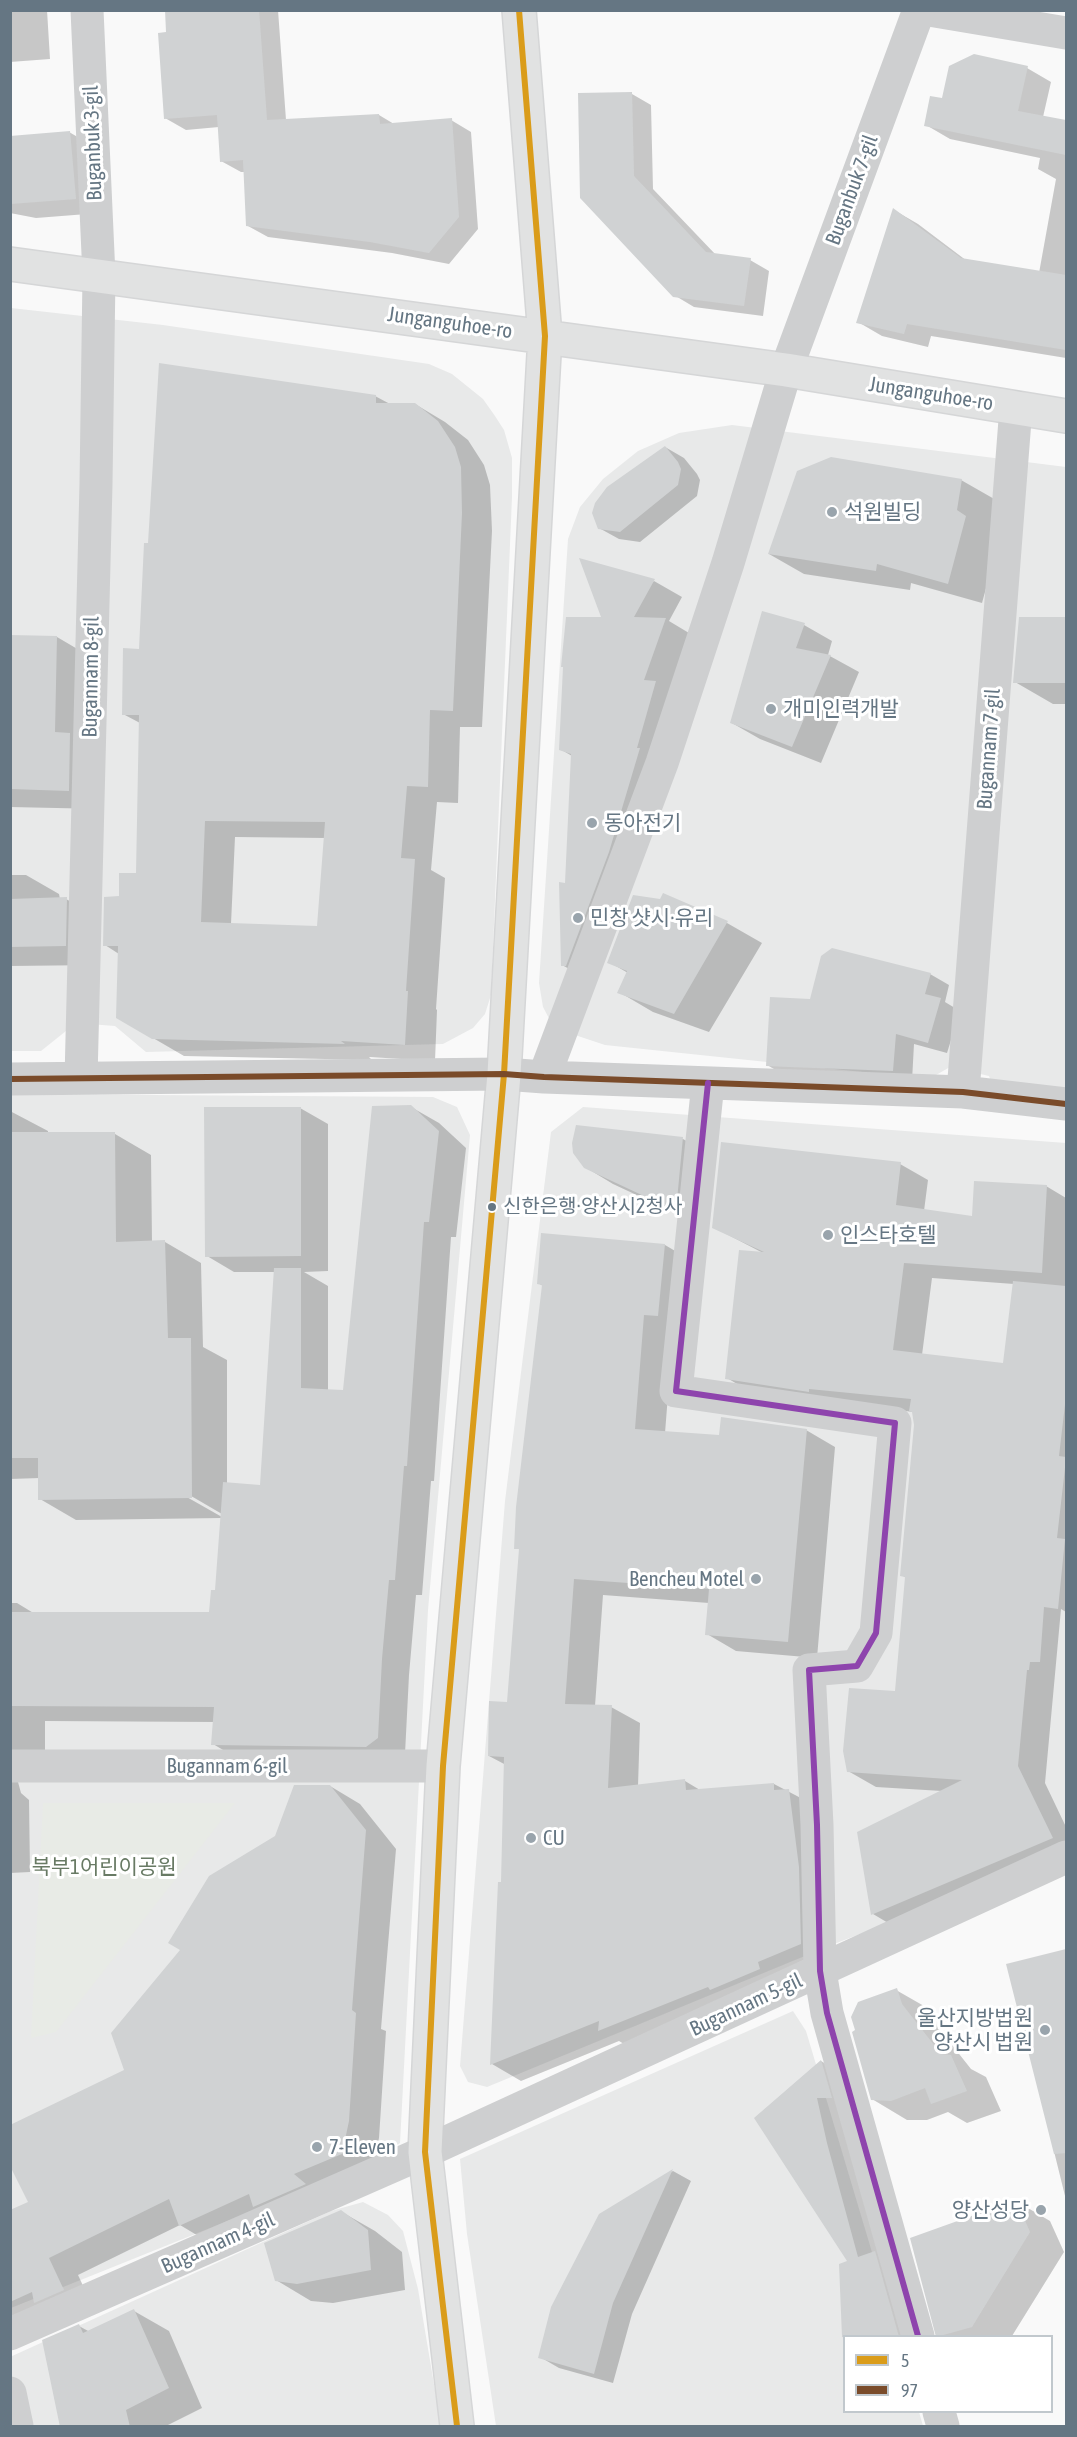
<!DOCTYPE html>
<meta charset="utf-8">
<style>
body{margin:0}
#map{position:relative;width:1077px;height:2437px;overflow:hidden;background:#f9f9f9;font-family:"Asap Condensed",sans-serif}
canvas{display:block}
.frame{position:absolute;inset:0;border:12px solid #657683;pointer-events:none}
.legend{position:absolute;left:843px;top:2335px;width:210px;height:78px;box-sizing:border-box;background:#fff;border:2px solid #c1c8cd;margin:0;padding:8px 10px;list-style:none;font-size:18px;color:#657683}
.legend li{display:flex;align-items:center;gap:12px;height:30px}
.legend b{width:30px;border:2px solid #c1c8cd}
</style>
<div id="map">
<canvas width="1077" height="2437"></canvas>
<div class="frame"></div>
<ul class="legend">
<li><b style="height:8px;background:#da9c1a"></b>5</li>
<li><b style="height:8px;background:#7a4b2a"></b>97</li>
</ul>
</div>
<script>
const c = document.querySelector('canvas').getContext('2d');
c.lineJoin = 'round';
function paint(path, color) { c.fillStyle = color; c.fill(path, 'evenodd'); }
const toPath = rows => new Path2D(rows.map(r => 'M' + r).join(''));
function strokePath(path, color, width, dash) { c.strokeStyle = color; c.lineWidth = width; c.lineCap = dash ? 'butt' : 'round'; c.setLineDash(dash || []); c.stroke(path); }
function drawText(font, color, halo, rows, align = 'center') {
  c.font = font + ' "Asap Condensed","Noto Sans KR",sans-serif'; c.lineWidth = 6; c.setLineDash([]); c.textBaseline = 'middle'; c.strokeStyle = halo; c.fillStyle = color; for (const [text, x, y, turn = 0] of rows) {
    c.save(); c.translate(x, y); c.rotate((+turn || 0) * Math.PI / 180); c.textAlign = isNaN(turn) ? turn : align; if (halo) c.strokeText(text, 0, 0); c.fillText(text, 0, 0); c.restore();
  }
}
const built = toPath([
 [11,308,163,325,429,364,452,374,483,399,495,416,504,430,512,458,512,497,491,995,485,1014,473,1028,443,1044,146,1052,115,1026,76,1023,41,1051,11,1051],
 [732,425,1066,467,1066,1094,993,1087,989,1076,950,1067,929,1079,605,1045,575,1035,552,1024,543,1007,539,983,568,539,580,507,603,479,638,451,679,433],
 [11,1094,433,1097,457,1107,470,1135,428,1610,400,2143,372,2163,11,2308],
 [583,1107,1066,1143,1066,1855,834,1944,487,2087,468,2082,460,2066,505,1501,551,1132],
 [793,2011,806,2031,897,2336,844,2336,844,2412,919,2412,923,2426,496,2426,467,2234,460,2159],
 [363,2202,388,2215,403,2231,418,2289,441,2426,11,2426,10,2357,331,2211]
]);
const green = toPath([
 [43,1803,235,1803,56,2032,31,2038]
]);
const shadow = toPath([
 [10,10,47,10,50,59,10,62],
 [166,10,278,10,286,120,379,115,394,124,451,120,471,132,478,229,449,264,392,253,268,237,248,226,245,172,241,172,221,161,219,127,186,130,165,118,168,33],
 [1027,68,1051,82,1043,117,1066,122,1066,358,931,336,928,347,882,336,858,322,894,210,918,224,967,261,1039,273,1056,179,1038,169,1040,158,950,139,926,125,943,100],
 [632,94,651,105,653,189,716,255,750,260,769,271,763,316,694,307,674,295,581,198],
 [69,132,95,147,100,213,36,218,10,213,10,137],
 [375,396,390,404,415,404,445,422,468,440,484,465,490,485,492,531,482,727,460,727,458,803,437,802,431,870,445,878,436,1009,437,1010,435,1061,369,1057,372,1060,184,1056,117,1017,119,954,105,945,120,898,138,875,140,723,123,714,140,650,150,545],
 [235,837,325,838,319,927,231,924],
 [665,447,684,458,697,474,700,480,697,496,640,542,619,539,599,528],
 [961,480,996,500,1000,537,982,603,911,583,910,590,804,574,769,554],
 [654,581,682,597,669,621,694,636,591,981,562,965,572,756,560,749,603,619],
 [1020,618,1066,618,1066,704,1053,704,1015,682],
 [804,625,832,641,828,655,859,672,821,763,760,739,732,723],
 [10,637,57,637,91,657,102,809,10,807],
 [10,875,26,875,59,894,60,899,66,899,100,918,99,965,10,966],
 [664,895,727,923,762,943,709,1032,653,1012,619,992,628,973,609,962,661,901],
 [930,974,949,985,945,1002,960,1011,947,1053,914,1044,912,1081,786,1076,767,1065,811,1001],
 [411,1107,439,1123,466,1148,456,1237,451,1237,434,1481,431,1481,422,1595,416,1595,409,1675,405,1754,240,1760,213,1744,214,1722,45,1721,45,1756,18,1782,21,1793,29,1800,30,1872,10,1873,10,1603,17,1603,35,1614,210,1614,216,1592,222,1518,76,1520,40,1499,40,1478,10,1479,10,1111,48,1131,48,1134,115,1134,151,1155,152,1242,165,1242,201,1263,203,1347,227,1360,227,1484,261,1487,275,1272,234,1272,207,1256,300,1108,328,1124,328,1271,304,1272,328,1286,328,1390,344,1391],
 [186,1493,222,1514,222,1517,185,1496],
 [577,1127,683,1139,711,1155,703,1226,613,1184,585,1167],
 [900,1164,928,1180,924,1211,974,1218,1046,1186,1066,1198,1066,1612,1061,1609,1045,1783,1066,1827,1066,1860,900,1930,873,1914,942,1791,876,1787,848,1771,896,1693,906,1578,902,1575,915,1424,914,1412,754,1394,727,1378,763,1253,713,1227],
 [932,1278,1014,1284,1005,1365,922,1355],
 [665,1245,694,1262,673,1331,665,1433,720,1437,806,1430,835,1447,817,1658,736,1651,707,1634,709,1603,603,1595,595,1706,611,1707,640,1723,638,1786,685,1781,700,1790,774,1784,818,1807,830,1961,629,2047,619,2041,521,2081,492,2064,503,1883,506,1765,489,1756,509,1704,521,1550,516,1548,543,1286,538,1283],
 [330,1786,360,1804,396,1849,381,2029,386,2031,379,2138,372,2170,210,2243,180,2225,78,2275,93,2307,10,2332,10,2212,30,2203,126,2071,276,1837],
 [1066,1951,1066,2200,1008,1965],
 [896,1990,931,2010,937,2026,971,2069,986,2077,1001,2111,967,2123,948,2112,927,2120,907,2120,872,2099],
 [821,2061,851,2079,924,2336,844,2336,844,2364,840,2265,850,2262,755,2118],
 [673,2171,691,2181,632,2314,613,2383,559,2368,540,2357,600,2215],
 [1016,2201,1050,2221,1064,2252,1012,2336,942,2336,937,2334],
 [340,2211,375,2231,402,2252,405,2290,333,2303,311,2301,276,2280],
 [134,2311,169,2331,202,2408,166,2426,61,2426,79,2326,90,2332]
]);
const building = toPath([
 [165,10,259,10,267,120,379,114,380,124,452,118,459,217,429,253,370,242,246,226,243,160,220,162,217,115,164,119,158,33,166,32],
 [974,54,1028,66,1018,111,1066,120,1066,155,924,126,930,96,942,98,949,66],
 [632,92,634,176,706,252,751,258,744,306,673,297,580,198,578,93],
 [70,131,76,199,10,204,10,136],
 [893,208,961,258,1066,275,1066,350,907,324,904,334,856,323],
 [159,363,376,395,376,403,415,403,438,421,455,447,461,467,462,513,453,711,430,710,428,787,407,786,401,858,415,859,406,991,408,991,405,1045,341,1041,345,1044,152,1039,116,1018,118,946,103,946,104,897,119,896,119,873,136,873,139,715,122,715,123,648,139,649,144,543,148,543],
 [205,821,325,822,317,926,201,922],
 [665,446,678,462,681,469,678,485,620,532,598,529,592,513,595,503,607,487],
 [831,457,962,479,957,510,966,516,948,584,877,564,876,571,768,554,797,471],
 [579,558,655,579,634,617,666,618,644,680,656,681,637,748,640,748,609,852,566,966,561,966,559,882,565,883,571,754,559,750,563,667,561,667,566,617,601,617],
 [762,611,805,623,796,648,831,655,792,747,730,723],
 [1019,617,1066,617,1066,683,1013,683],
 [10,635,57,636,55,732,70,733,69,791,10,789],
 [663,893,728,921,674,1014,617,993,627,971,607,963,633,895,660,899],
 [67,897,66,946,10,947,10,899],
 [832,948,931,973,925,994,941,998,928,1043,896,1034,893,1071,766,1066,770,997,810,999,821,956],
 [411,1105,439,1131,429,1222,424,1222,407,1466,404,1466,395,1580,389,1580,382,1659,378,1738,366,1747,211,1745,214,1707,10,1706,10,1612,209,1612,211,1590,215,1590,223,1482,260,1485,274,1268,301,1268,301,1388,343,1390,372,1106],
 [204,1107,301,1107,301,1256,205,1257],
 [576,1125,683,1137,676,1211,584,1168,573,1153,572,1143],
 [10,1132,115,1132,116,1242,165,1240,168,1338,191,1338,192,1498,38,1500,38,1458,10,1458],
 [721,1142,901,1162,896,1205,972,1216,974,1181,1047,1185,1042,1273,904,1263,893,1350,1003,1363,1013,1281,1066,1286,1066,1396,1059,1456,1066,1457,1066,1459,1057,1538,1065,1539,1058,1609,1044,1607,1040,1662,1030,1662,1029,1670,1027,1670,1018,1766,1053,1838,871,1915,857,1832,962,1780,847,1772,843,1751,849,1688,895,1691,905,1577,900,1576,914,1425,912,1412,909,1411,911,1399,809,1389,809,1392,725,1379,739,1250,764,1252,712,1228],
 [541,1233,665,1244,658,1316,644,1315,635,1429,719,1435,721,1417,807,1429,788,1642,705,1635,709,1589,574,1579,565,1704,612,1705,608,1788,685,1779,686,1790,774,1783,774,1790,789,1789,799,1867,801,1944,758,1962,760,1969,710,1990,708,1987,598,2031,599,2021,490,2065,498,1882,501,1882,504,1757,488,1756,489,1701,507,1702,519,1549,514,1549,516,1507,542,1285,537,1284],
 [294,1785,330,1785,366,1830,352,2010,356,2013,349,2121,342,2154,294,2174,306,2184,253,2207,249,2194,179,2226,169,2199,49,2258,64,2290,34,2303,32,2292,10,2302,10,2210,28,2202,10,2166,10,2125,124,2070,111,2033,180,1950,168,1943,209,1876,275,1836],
 [1066,1949,1066,2153,1054,2154,1006,1964],
 [897,1988,902,2004,941,2054,951,2055,967,2091,931,2104,925,2088,891,2101,871,2100,852,2032,855,2030,851,2017,858,2002],
 [821,2060,832,2098,817,2098,827,2143,858,2257,875,2251,899,2337,842,2337,839,2264,847,2261,754,2118],
 [673,2169,613,2303,594,2374,538,2358,551,2307,599,2214],
 [1016,2200,1030,2232,972,2327,936,2337,910,2238],
 [341,2210,368,2230,371,2270,297,2284,275,2281,264,2243],
 [134,2309,169,2388,126,2410,130,2427,60,2427,42,2340,79,2324,83,2333]
]);
const minor = toPath([
 [929,10,1066,33],
 [544,1077,662,763,728,563,786,370],
 [81,1078,96,484,99,276,87,10],
 [10,1079,504,1074,544,1077,963,1092,1066,1104],
 [708,1083,676,1391,895,1423,876,1633,857,1666,809,1670,817,1825,820,1971,827,2013,918,2336],
 [963,1092,1016,407],
 [10,1766,443,1766],
 [10,2334,425,2152,1066,1857],
 [10,2393,17,2426],
 [939,2412,943,2426]
]);
const tertiary = toPath([
 [786,370,919,10]
]);
const secondary = toPath([
 [10,264,786,370,1066,416],
 [457,2426,425,2152,443,1766,504,1074,545,336,519,10]
]);
const bus1 = toPath([
 [457,2426,425,2152,443,1766,504,1074,545,336,519,10]
]);
const bus2 = toPath([
 [10,1079,504,1074,544,1077,963,1092,1066,1104]
]);
const bus3 = toPath([
 [708,1083,676,1391,895,1423,876,1633,857,1666,809,1670,817,1825,820,1971,827,2013,918,2336]
]);
const markers = [
 [832,512,6,"#99a4ac"],
 [771,709,6,"#99a4ac"],
 [592,823,6,"#99a4ac"],
 [578,918,6,"#99a4ac"],
 [492,1207,5,"#657683"],
 [828,1235,6,"#99a4ac"],
 [756,1579,6,"#99a4ac"],
 [531,1838,6,"#99a4ac"],
 [1045,2030,6,"#99a4ac"],
 [317,2147,6,"#99a4ac"],
 [1041,2210,6,"#99a4ac"]
];
const busNames = [
 ["신한은행·양산시2청사",503,1207]
];
const streetNames = [
 ["Buganbuk 3-gil",93,143,-92],
 ["Buganbuk 7-gil",852,190,-70],
 ["Junganguhoe-ro",450,323,8],
 ["Junganguhoe-ro",931,394,9],
 ["Bugannam 8-gil",91,677,-89],
 ["Bugannam 7-gil",989,749,-86],
 ["Bugannam 6-gil",227,1766],
 ["Bugannam 5-gil",746,2005,-25],
 ["Bugannam 4-gil",218,2243,-24]
];
const poiNames = [
 ["석원빌딩",844,512],
 ["개미인력개발",783,709],
 ["동아전기",604,823],
 ["민창 샷시·유리",590,918],
 ["인스타호텔",840,1235],
 ["Bencheu Motel",744,1579,"right"],
 ["CU",543,1838],
 ["울산지방법원",1033,2018,"right"],
 ["양산시 법원",1033,2042,"right"],
 ["7-Eleven",329,2147],
 ["양산성당",1029,2210,"right"]
];
const parkNames = [
 ["북부1어린이공원",104,1867]
];
paint(built, '#e8e9e9');
paint(green, '#e8ebe6');
paint(shadow, '#0003');
paint(building, '#d0d2d3');
strokePath(secondary, '#d5d6d7', 36);
strokePath(minor, '#cecfd0', 33);
strokePath(tertiary, '#cecfd0', 33);
strokePath(secondary, '#e1e2e2', 33);
strokePath(bus1, '#da9c1a', 6);
strokePath(bus2, '#7a4b2a', 6);
strokePath(bus3, '#8e44ad', 6);
for (const [x, y, r, color] of markers) { const dot = new Path2D(); dot.arc(x, y, r, 0, 2 * Math.PI); c.fillStyle = color; c.fill(dot); strokePath(dot, '#fff', 2); }
drawText('20px', '#657683', '#fff', busNames, 'left');
drawText('21px', '#657683', '#fff', streetNames);
drawText('21px', '#657683', '#fff', poiNames, 'left');
drawText('21px', '#687a64', '#fff', parkNames);
</script>
